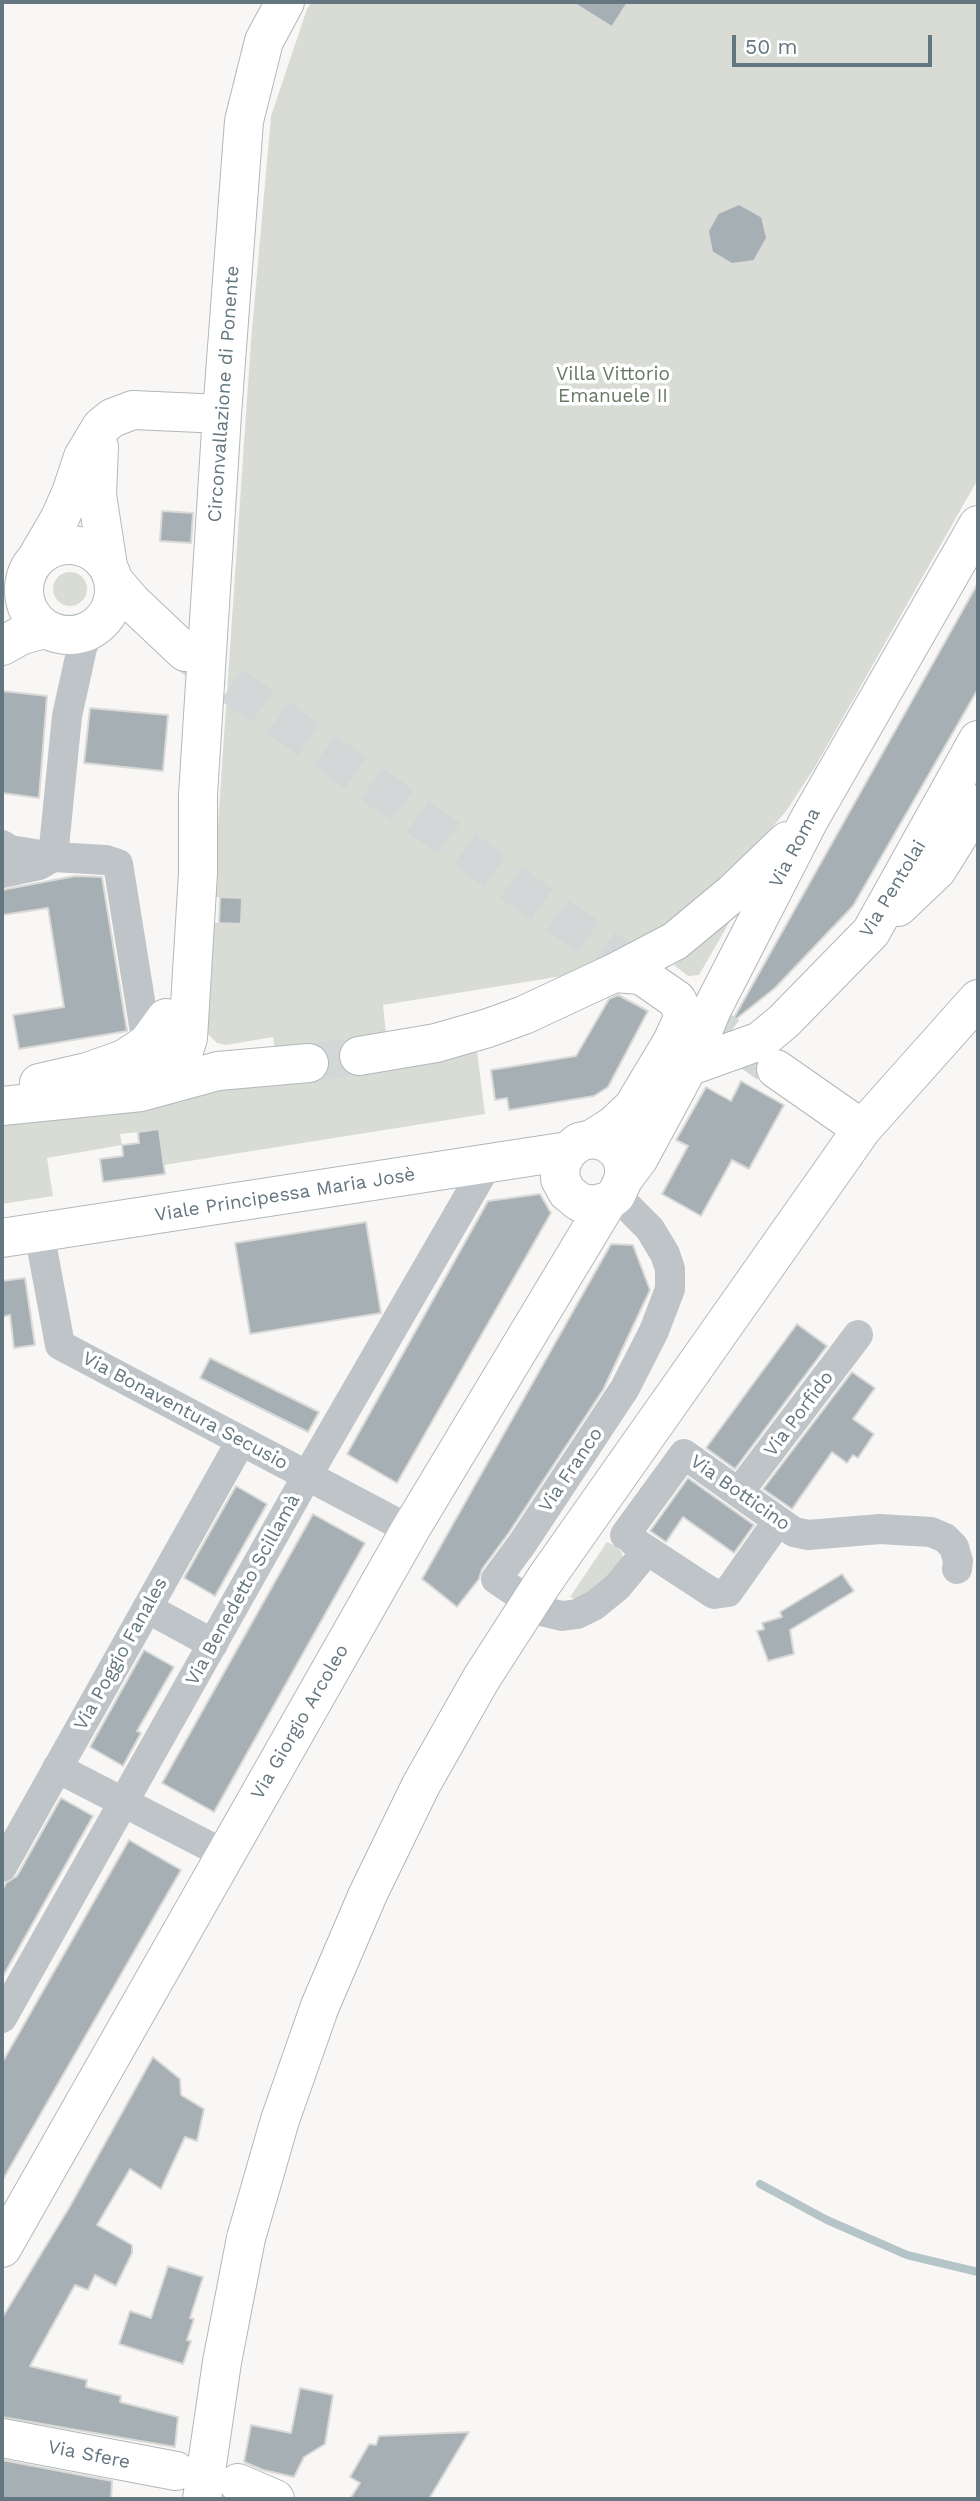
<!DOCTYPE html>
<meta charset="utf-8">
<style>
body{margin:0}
#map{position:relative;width:980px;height:2501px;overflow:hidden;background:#f8f7f5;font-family:"Work Sans",sans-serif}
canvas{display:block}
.frame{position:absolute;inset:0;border:4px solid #64767f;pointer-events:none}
.scale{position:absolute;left:732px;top:35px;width:200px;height:32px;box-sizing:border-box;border:4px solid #64767f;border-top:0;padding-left:9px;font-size:21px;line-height:24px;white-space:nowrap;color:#64767f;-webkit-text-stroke:5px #fff;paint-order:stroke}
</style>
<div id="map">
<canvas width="980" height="2501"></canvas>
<div class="frame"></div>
<div class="scale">50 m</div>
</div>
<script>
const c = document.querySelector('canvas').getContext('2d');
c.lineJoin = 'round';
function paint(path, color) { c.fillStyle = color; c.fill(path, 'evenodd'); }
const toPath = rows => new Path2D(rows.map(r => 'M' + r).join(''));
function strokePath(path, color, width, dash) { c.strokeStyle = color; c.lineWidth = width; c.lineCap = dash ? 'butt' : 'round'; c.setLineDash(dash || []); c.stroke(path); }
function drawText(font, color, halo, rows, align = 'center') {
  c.font = font + ' "Work Sans",sans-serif'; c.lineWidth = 7; c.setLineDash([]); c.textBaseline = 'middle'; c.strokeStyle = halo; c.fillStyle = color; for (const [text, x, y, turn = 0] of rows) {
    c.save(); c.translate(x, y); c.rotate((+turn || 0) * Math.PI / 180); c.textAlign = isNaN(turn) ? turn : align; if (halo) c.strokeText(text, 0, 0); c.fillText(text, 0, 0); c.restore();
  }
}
const green = toPath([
 [312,2,978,2,978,479,815,767,787,810,709,900,664,933,575,974,383,1005,386,1034,476,1043,485,1114,164,1165,159,1130,120,1134,122,1145,47,1158,53,1196,2,1204,2,1122,275,1049,273,1037,226,1045,217,1043,208,1034,205,1019,211,923,241,923,242,898,213,897,251,341,271,116,307,9],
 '53 589a17 17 0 1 1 34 0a17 17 0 1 1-34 0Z',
 [733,916,699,975,688,976,674,965,698,948],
 [607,1542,618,1547,622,1553,624,1563,579,1600,570,1597]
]);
const stream = toPath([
 [760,2184,827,2220,907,2255,978,2272]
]);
const building = toPath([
 [572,2,628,2,612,27,572,2],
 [739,204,762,217,767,238,754,261,732,264,712,252,708,231,718,213,739,204],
 [162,511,193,513,191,543,160,541,162,511],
 [978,583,978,689,853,906,775,988,731,1023,978,583],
 [2,691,47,696,39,798,2,793,2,691],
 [90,708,168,715,163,771,84,763,90,708],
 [75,876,102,877,127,1031,19,1049,13,1015,64,1007,48,908,2,915,2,890,75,876],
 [220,897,242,898,241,924,219,923,220,897],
 [618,995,648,1011,608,1087,594,1096,509,1110,507,1098,495,1100,491,1070,576,1056,609,999,618,995],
 [741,1081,784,1105,749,1169,732,1160,701,1216,662,1194,688,1146,676,1140,706,1087,731,1101,741,1081],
 [159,1129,165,1174,103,1182,100,1159,123,1156,122,1145,139,1143,138,1132,159,1129],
 [540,1194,551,1213,397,1483,347,1454,488,1201,540,1194],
 [366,1222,381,1313,250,1334,235,1243,366,1222],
 [611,1244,633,1245,650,1290,603,1390,508,1534,482,1569,479,1579,457,1607,422,1579,611,1244],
 [25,1278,35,1345,14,1348,10,1315,2,1317,2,1281,25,1278],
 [797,1324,827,1346,735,1469,706,1448,797,1324],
 [210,1358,319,1412,308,1432,200,1378,210,1358],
 [852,1372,875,1388,853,1419,874,1434,858,1458,853,1455,847,1463,832,1452,792,1509,763,1489,852,1372],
 [688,1478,754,1525,734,1553,683,1517,666,1542,650,1531,688,1478],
 [236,1486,267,1504,215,1596,184,1578,236,1486],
 [313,1514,365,1543,214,1812,162,1783,313,1514],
 [842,1574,854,1591,790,1630,794,1654,768,1661,757,1631,764,1629,762,1623,782,1617,780,1612,842,1574],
 [144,1650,174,1667,137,1731,141,1733,123,1766,90,1747,144,1650],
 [61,1798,93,1816,2,1978,2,1891,6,1883,17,1876,61,1798],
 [129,1840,181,1870,2,2181,2,2063,129,1840],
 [153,2057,180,2079,181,2095,204,2109,197,2141,185,2137,161,2189,130,2169,97,2225,132,2245,132,2253,116,2286,95,2275,88,2290,75,2285,30,2366,87,2380,86,2387,121,2396,120,2402,178,2417,175,2447,2,2417,2,2318,69,2208,153,2057],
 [168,2266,203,2277,190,2318,194,2319,187,2340,191,2341,183,2364,119,2344,130,2311,151,2318,168,2266],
 [300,2388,333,2395,325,2444,304,2457,294,2477,263,2470,244,2462,251,2425,291,2433,300,2388],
 [469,2432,429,2499,350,2499,360,2483,350,2477,369,2444,376,2445,379,2436,469,2432],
 [2,2460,112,2481,111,2499,2,2499,2,2460]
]);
const secondaryTunnel = toPath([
 [185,652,768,1064],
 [309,1063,359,1056]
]);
const street = toPath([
 [2,845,10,850,53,857,106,860,118,864,147,1044],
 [2,873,39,865,53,857,67,716,82,648,88,632],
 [616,1195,650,1229,665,1254,670,1269,670,1289,654,1331,625,1388,522,1544,496,1579,545,1612,562,1616,577,1614,595,1605,617,1587,647,1551],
 [39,1232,60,1345,410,1530],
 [739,1492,858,1335],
 [625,1535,684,1454,794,1532,808,1535,880,1529,931,1532,945,1538,954,1547,958,1561,957,1569],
 [633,1541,714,1594,728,1592,778,1521],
 [147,1608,213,1644],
 [57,1768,224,1854],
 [2,1867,241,1441],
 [2,2018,307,1476,488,1163]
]);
const secondary = toPath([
 [99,447,97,495,108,566],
 '24 590a45 45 0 1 1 90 0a45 45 0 1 1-90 0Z',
 [36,559,60,518,71,493,83,457,101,427,112,418,133,410,222,414],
 [113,580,132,602,185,652],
 [2,646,22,635,45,629],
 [898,907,937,870,978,804],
 [359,1056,436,1043,488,1028,524,1015,614,973,675,941,734,892,787,841],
 [688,1067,760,1041,784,1021,871,932,978,740],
 [776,1069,862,1129],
 [39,1083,87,1072,124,1059,147,1044,166,1018],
 [141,1092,167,1072,183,1054,188,1038,198,873,198,795,222,414,244,121,264,41,285,2],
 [2,1106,141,1092,218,1071,309,1063],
 [592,1139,606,1142,618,1151,624,1164,624,1178,616,1195,608,1201,593,1205,579,1202,567,1192,560,1179,561,1164,568,1151,579,1142,592,1139,614,1125,633,1107,672,1042,684,1016,677,1000,641,975,614,973],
 [624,1178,639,1158,688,1067,713,1007,809,820,978,525],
 [2,1238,568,1151],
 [546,1578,862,1129,978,999],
 [2,2248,410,1530,608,1201],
 [2,2438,176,2471],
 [238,2483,275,2499],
 [202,2499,222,2362,246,2238]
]);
const secondaryBridge = toPath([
 [246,2238,280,2120,320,2006,368,1894,421,1785,481,1679,546,1578]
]);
const parkNames = [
 ["Villa Vittorio",613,374],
 ["Emanuele II",613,396]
];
const streetNames = [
 ["Circonvallazione di Ponente",224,394,-86],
 ["Via Roma",795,848,-62],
 ["Via Pentolai",893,889,-59],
 ["Viale Principessa Maria Josè",285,1195,-9],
 ["Via Bonaventura Secusio",185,1411,28],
 ["Via Porfido",799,1414,-53],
 ["Via Franco",571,1470,-56],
 ["Via Botticino",740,1493,35],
 ["Via Benedetto Scillamà",243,1590,-61],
 ["Via Poggio Fanales",121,1654,-61],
 ["Via Giorgio Arcoleo",300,1722,-60],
 ["Via Sfere",89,2455,11]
];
paint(green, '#d8dcd4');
strokePath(stream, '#b5c4c6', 8);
paint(building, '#a6b0b4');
strokePath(building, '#d9d9d7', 2);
strokePath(secondaryTunnel, '#d3d7d8', 38, [38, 19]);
strokePath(secondary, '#b1b8bb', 40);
strokePath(street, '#bec4c7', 30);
strokePath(secondary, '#fff', 38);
strokePath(secondaryBridge, '#b1b8bb', 40, []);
strokePath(secondaryBridge, '#fff', 38);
drawText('19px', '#687763', '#fff', parkNames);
drawText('19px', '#64767f', '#fff', streetNames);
</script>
